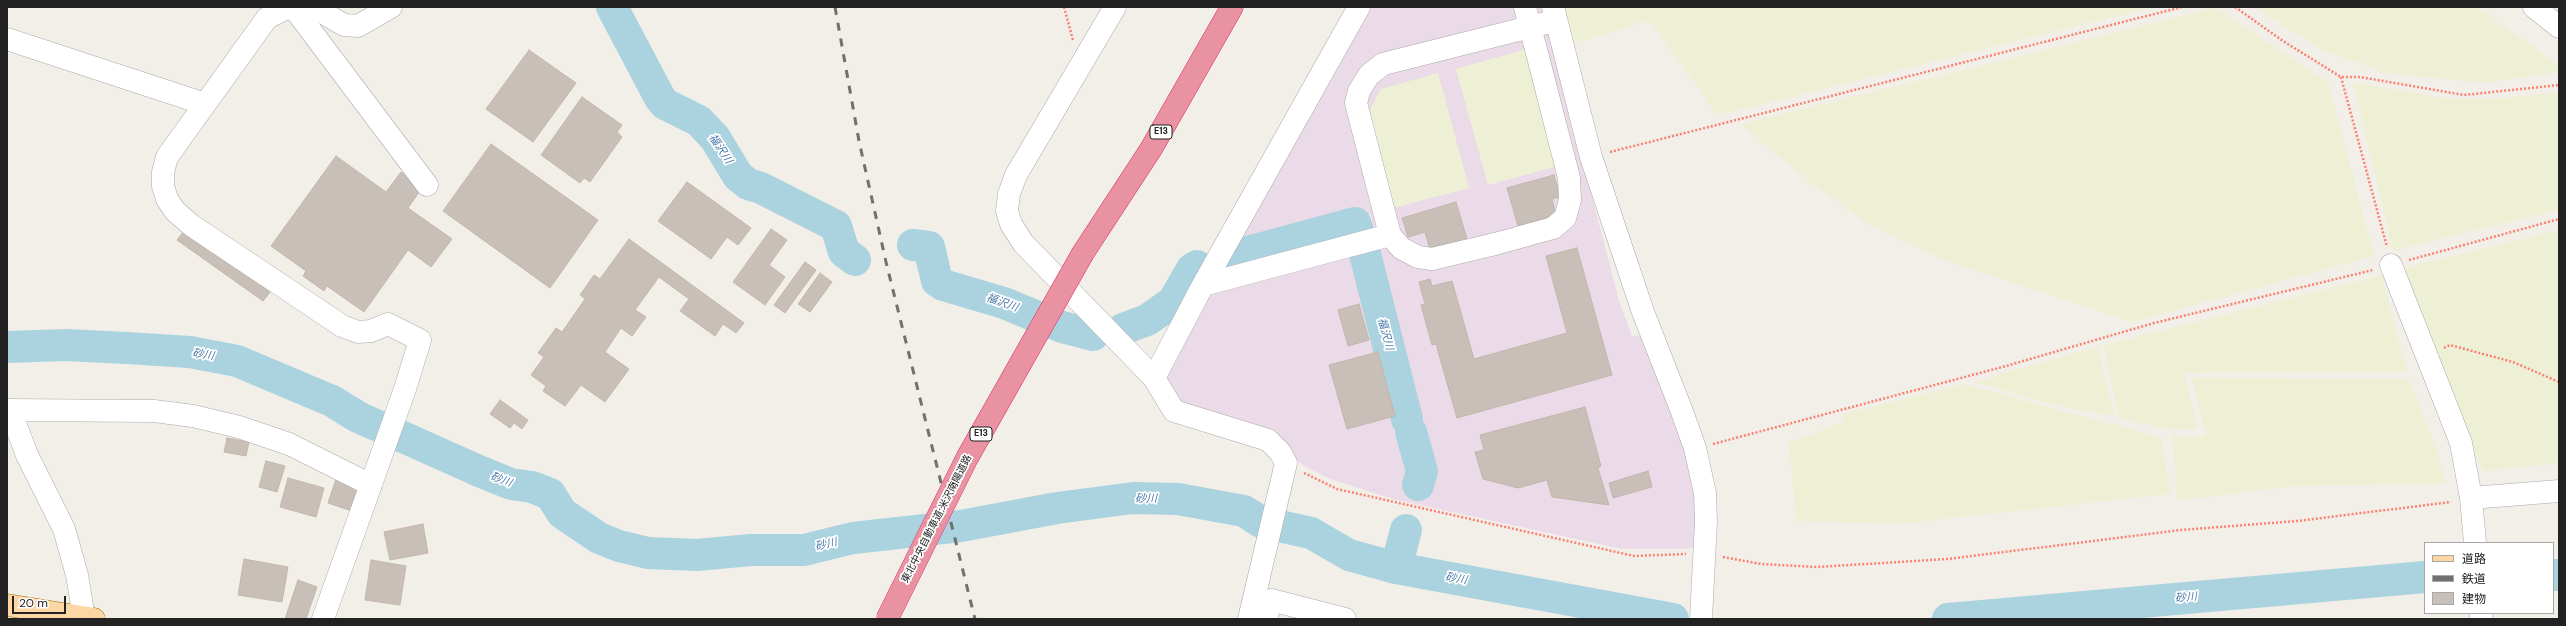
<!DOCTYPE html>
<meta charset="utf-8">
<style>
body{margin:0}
#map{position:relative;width:2566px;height:626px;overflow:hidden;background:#f2efe9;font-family:"DM Sans","Noto Sans JP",sans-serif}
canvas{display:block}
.frame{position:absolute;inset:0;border:8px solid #222;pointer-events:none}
.legend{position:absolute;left:2424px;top:542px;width:130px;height:72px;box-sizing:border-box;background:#fff;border:1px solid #a7a7a7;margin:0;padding:5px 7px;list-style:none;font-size:12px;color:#222}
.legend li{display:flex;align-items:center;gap:8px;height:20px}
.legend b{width:20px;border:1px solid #a7a7a7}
.scale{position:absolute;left:12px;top:596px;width:54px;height:18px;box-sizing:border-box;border:2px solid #222;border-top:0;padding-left:5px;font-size:12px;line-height:14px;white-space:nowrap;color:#222;-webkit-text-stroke:3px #fff;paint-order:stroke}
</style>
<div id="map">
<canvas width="2566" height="626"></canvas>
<div class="frame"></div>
<ul class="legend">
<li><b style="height:5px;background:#fcd6a4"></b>道路</li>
<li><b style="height:5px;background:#707070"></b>鉄道</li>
<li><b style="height:11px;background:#c7bfb8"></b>建物</li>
</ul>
<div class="scale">20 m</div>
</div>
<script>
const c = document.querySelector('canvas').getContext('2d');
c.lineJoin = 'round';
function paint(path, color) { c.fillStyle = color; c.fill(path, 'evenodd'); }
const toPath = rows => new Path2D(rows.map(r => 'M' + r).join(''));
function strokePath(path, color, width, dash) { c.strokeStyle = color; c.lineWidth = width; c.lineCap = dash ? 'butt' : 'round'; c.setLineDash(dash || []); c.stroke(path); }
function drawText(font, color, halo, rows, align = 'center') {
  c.font = font + ' "DM Sans","Noto Sans JP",sans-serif'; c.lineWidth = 3.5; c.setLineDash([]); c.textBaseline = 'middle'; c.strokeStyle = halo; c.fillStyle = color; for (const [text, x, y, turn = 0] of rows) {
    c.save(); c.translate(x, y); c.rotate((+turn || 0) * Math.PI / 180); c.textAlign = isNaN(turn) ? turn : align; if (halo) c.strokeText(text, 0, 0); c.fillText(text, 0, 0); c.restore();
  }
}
const industrial = toPath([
 [1371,7,1542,7,1620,304,1632,336,1642,335,1687,454,1694,485,1696,546,1688,549,1622,549,1392,499,1328,478,1301,464,1285,446,1178,405,1164,377]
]);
const farmland = toPath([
 [1565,7,2155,7,1718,115,1649,21,1575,43],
 [2255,7,2478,7,2559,66,2559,72,2483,83,2389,74,2323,51],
 [2216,8,2328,82,2374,256,2132,322,1939,258,1866,223,1797,172,1741,124],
 [1526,49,1558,166,1488,185,1456,69],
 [1438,73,1469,188,1393,208,1368,114,1381,89],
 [2353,82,2449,99,2497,99,2559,92,2559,210,2393,251],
 [2559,230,2559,463,2484,471,2473,451,2401,269],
 [2382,275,2407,372,2184,373,2198,429,2166,429,2119,418,2103,345],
 [2098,346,2114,416,2051,404,1974,382],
 [2192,378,2409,379,2436,449,2446,484,2292,486,2178,501,2172,436,2206,437],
 [1963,384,2161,437,2171,494,1899,524,1796,521,1789,442,1844,422,1842,414]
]);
const river = toPath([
 [612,7,660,98,665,104,699,121,715,138,738,176,748,184,761,188,836,226,844,252,855,260],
 [913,245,929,247,937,281,943,285,1004,303,1062,327,1093,335],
 [1364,250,1407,419],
 [1237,255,1355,223,1359,234],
 [1123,329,1147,320,1173,302,1192,269,1197,266],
 [7,347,66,345,127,348,190,352,237,361,332,401,358,417,479,471,511,484,532,487,550,494,562,513,599,538,619,546,648,553,697,555,751,550,804,550,853,538,961,526,1057,508,1133,498,1178,499,1244,511,1261,522,1311,533,1349,555,1396,568,1673,619],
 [1411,432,1422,471,1418,485],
 [1396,568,1406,530],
 [2553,575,2559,575],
 [1948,619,2425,577]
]);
const building = toPath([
 [529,50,576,83,533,142,486,109,529,50],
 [582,97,622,125,617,132,622,137,590,182,584,178,580,183,541,155,582,97],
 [491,144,598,220,550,288,443,211,491,144],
 [336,156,386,192,401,172,422,188,408,208,452,239,431,267,408,250,364,312,327,286,324,291,303,276,306,271,271,246,336,156],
 [1554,175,1560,197,1552,199,1556,215,1518,226,1507,188,1554,175],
 [687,182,751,228,738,245,727,237,711,259,658,221,687,182],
 [1456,202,1467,239,1430,250,1425,232,1408,237,1402,218,1456,202],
 [771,229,787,240,769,265,785,277,765,305,733,282,771,229],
 [184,231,270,292,263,301,177,240,184,231],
 [629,239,744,323,736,333,723,324,715,336,680,311,689,299,659,277,635,310,646,317,632,336,621,328,605,352,629,369,605,402,581,385,565,406,543,391,546,386,531,375,544,357,538,353,556,328,562,332,585,299,580,295,594,275,600,279,629,239],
 [1577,248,1612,375,1457,418,1436,344,1432,345,1421,305,1425,304,1419,282,1430,279,1432,286,1452,281,1474,359,1567,333,1546,256,1577,248],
 [805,262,816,270,785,313,774,305,805,262],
 [820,273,832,282,810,312,798,304,820,273],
 [1359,304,1369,340,1348,346,1338,310,1359,304],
 [1378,352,1395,416,1347,429,1329,365,1378,352],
 [500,400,528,420,522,429,514,423,510,428,490,414,500,400],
 [1585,407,1601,466,1598,468,1609,505,1552,497,1547,480,1518,488,1483,479,1475,452,1484,450,1480,435,1585,407],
 [227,438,249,442,246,456,224,452,227,438],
 [266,461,285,466,277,492,259,487,266,461],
 [1648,471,1652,487,1613,498,1609,483,1648,471],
 [288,478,324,488,316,517,280,507,288,478],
 [336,479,360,487,352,511,328,503,336,479],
 [423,524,428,553,390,560,384,532,423,524],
 [244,559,288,567,282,602,238,595,244,559],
 [371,560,406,566,400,605,365,600,371,560],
 [298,580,317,587,306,619,285,619,298,580]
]);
const path = toPath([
 [1064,7,1073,40],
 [2235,7,2283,41,2341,77,2360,77,2464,95,2559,85],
 [2341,77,2387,247],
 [1610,152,2182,7],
 [2409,260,2559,219],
 [2444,348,2450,345,2513,362,2559,382],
 [1713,444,2006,366,2154,323,2373,270],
 [1304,473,1337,489,1634,556,1686,554],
 [1723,557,1761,564,1817,567,1948,559,2181,530,2297,521,2451,502]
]);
const minor = toPath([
 [289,7,267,18,167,157,163,172,163,186,167,199,175,211,191,225,342,326,358,332,371,331,388,324,420,340,405,389,323,619],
 [293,7,427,185],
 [313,7,344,25,358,26,391,7],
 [1115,7,1016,175,1009,194,1007,211,1011,224,1023,243,1154,378,1174,411,1268,440,1280,452,1286,463,1249,619],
 [1525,7,1530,27,1537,53,1569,178,1570,200,1565,218,1553,228,1495,244,1432,259,1418,257,1401,248,1390,235,1356,103,1359,91,1369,75,1383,64,1530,27,1546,23,1556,20],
 [1553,7,1591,157,1643,312,1681,409,1695,448,1705,493,1706,521,1701,619],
 [2534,7,2559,27],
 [7,39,205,104],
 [2391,265,2461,443,2471,498,2475,543],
 [1203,285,1390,235],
 [1154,378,1203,285,1359,7],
 [7,410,154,411,193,416,239,427,289,444,371,485],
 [10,410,27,455,64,529,77,575,84,618],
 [2471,498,2559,491],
 [2481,613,2481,619],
 [1266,619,1271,600,1345,619]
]);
const major = toPath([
 [7,605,94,619]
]);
const highway = toPath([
 [1083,253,1151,149,1232,7]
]);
const rail = toPath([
 [835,7,859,141,886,262,975,619]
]);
const highwayBridge = toPath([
 [887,619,967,458,1083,253]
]);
const shields = [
 [1161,132,22],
 [981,434,22]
];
const shieldNames = [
 ["E13",1161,132],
 ["E13",981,434]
];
const streetNames = [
 ["東北中央自動車道;米沢南陽道路",937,519,-63]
];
const waterNames = [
 ["福沢川",720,149,56],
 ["福沢川",1002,303,19],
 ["福沢川",1385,334,75],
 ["砂川",203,355,10],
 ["砂川",501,480,20],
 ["砂川",1146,499],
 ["砂川",826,545,-13],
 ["砂川",1456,579,10],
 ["砂川",2186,598,-5]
];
paint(industrial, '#ebdbe8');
paint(farmland, '#eef0d5');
strokePath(river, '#aad3df', 32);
paint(building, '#c7bfb8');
strokePath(building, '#c4b6ab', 1);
strokePath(minor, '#a9a9a9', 23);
strokePath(major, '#a06b00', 23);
strokePath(highway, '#dc2a67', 23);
strokePath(path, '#fa8072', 2.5, [2, 2]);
strokePath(minor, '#fff', 22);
strokePath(major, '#fcd6a4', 22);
strokePath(highway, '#e892a2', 22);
strokePath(rail, '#707070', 3, [8, 8]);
strokePath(highwayBridge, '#dc2a67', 23, []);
strokePath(highwayBridge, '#e892a2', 22);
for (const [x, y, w] of shields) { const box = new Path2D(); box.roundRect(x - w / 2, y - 7, w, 14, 3); c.fillStyle = '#fff'; c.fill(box); strokePath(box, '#222', 1); }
drawText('bold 9px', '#222', null, shieldNames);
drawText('10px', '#222', '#fff', streetNames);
drawText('italic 11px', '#4a7aab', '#fff', waterNames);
</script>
